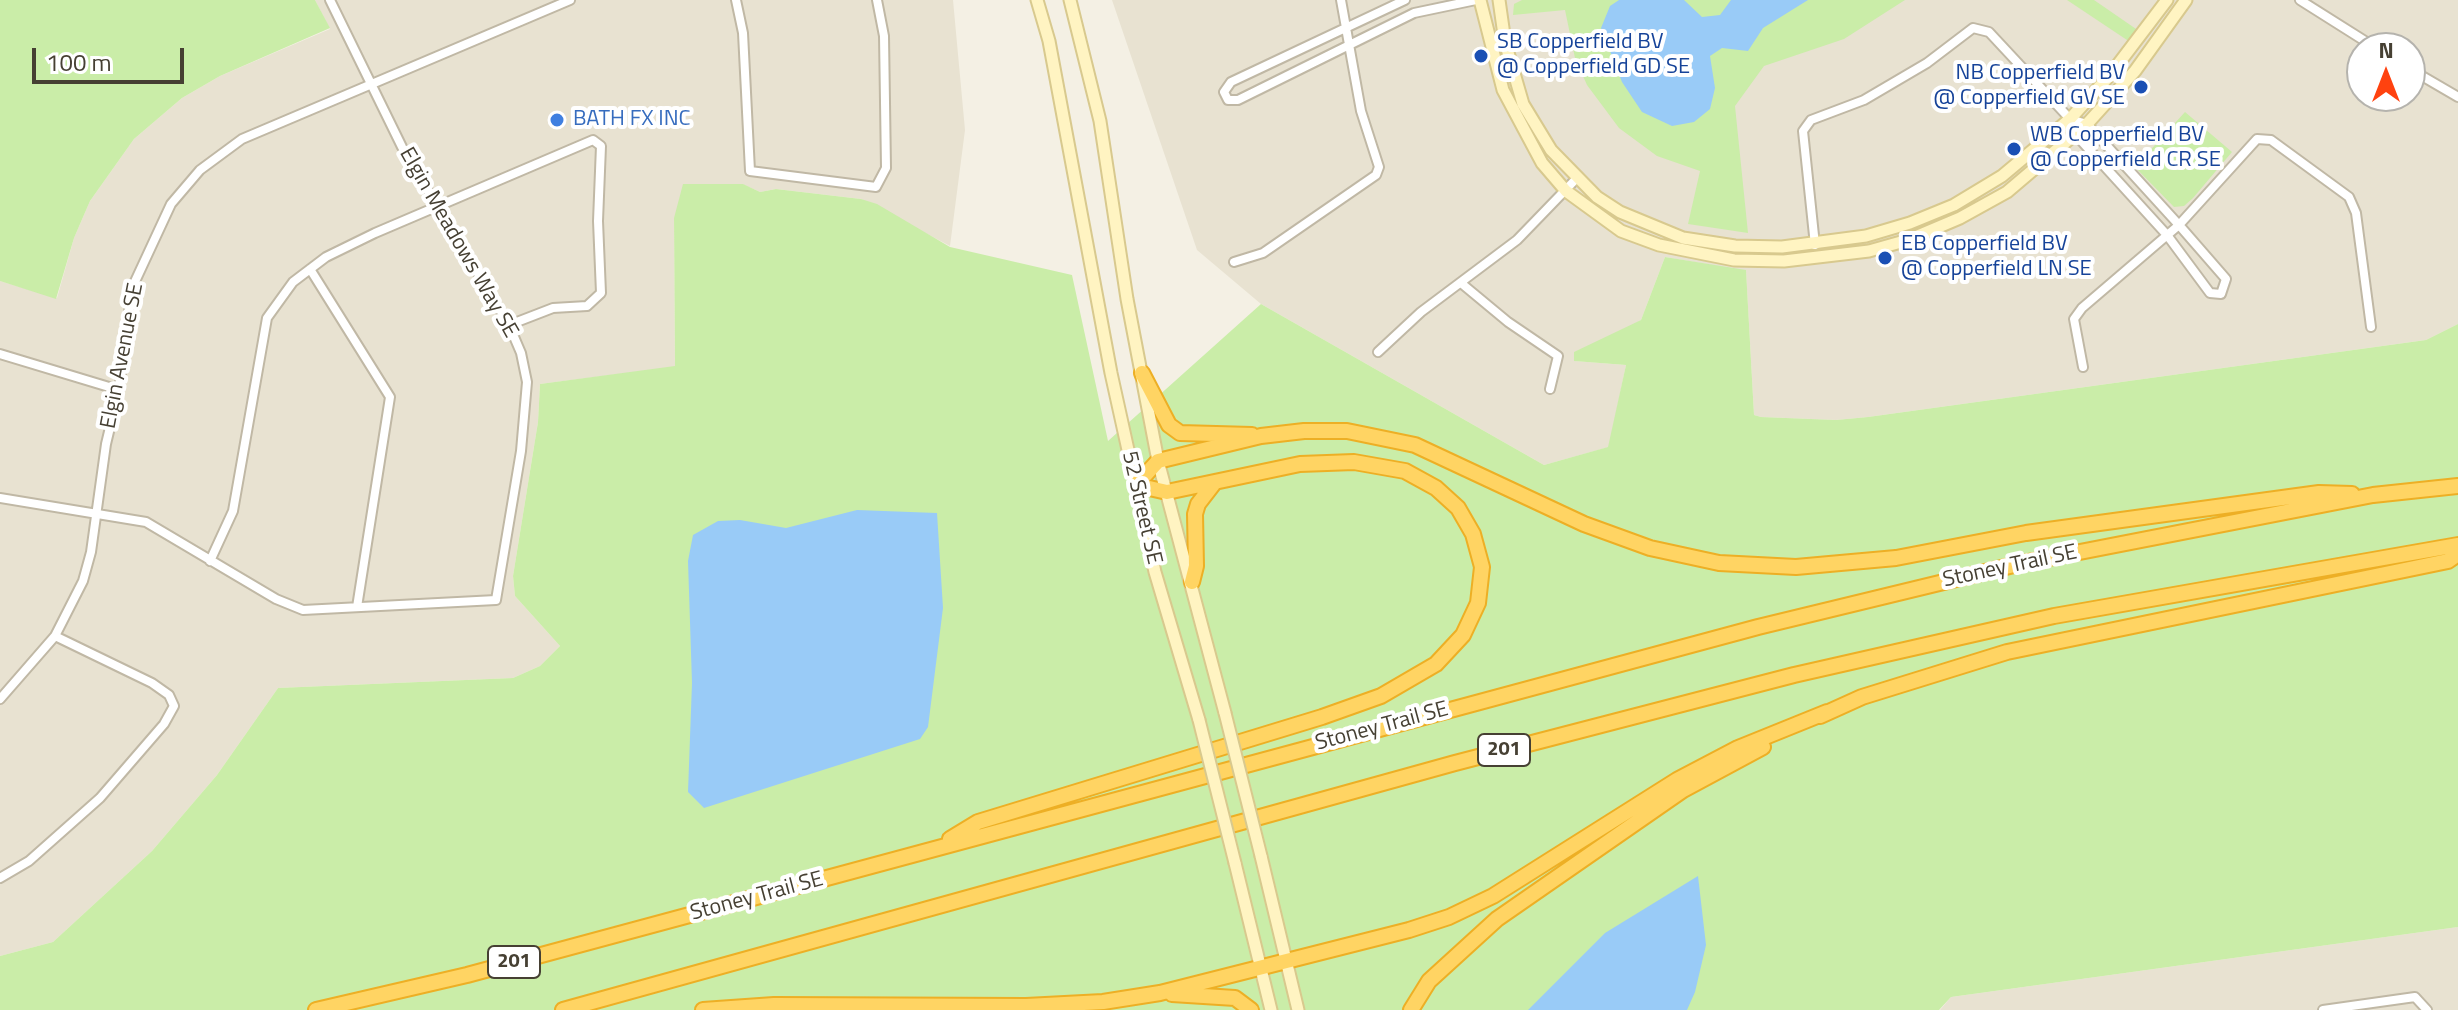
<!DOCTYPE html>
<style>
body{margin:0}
#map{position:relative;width:2458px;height:1010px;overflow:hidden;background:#f4f0e4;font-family:"Titillium Web",sans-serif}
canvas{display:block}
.north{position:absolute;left:2346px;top:32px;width:80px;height:80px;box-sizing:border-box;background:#fff;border:2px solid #b5b3ad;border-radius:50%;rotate:0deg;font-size:22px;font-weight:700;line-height:32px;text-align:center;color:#464033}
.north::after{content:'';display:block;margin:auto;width:28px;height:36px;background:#ff420f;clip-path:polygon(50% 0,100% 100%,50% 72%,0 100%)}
.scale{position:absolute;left:32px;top:48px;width:152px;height:36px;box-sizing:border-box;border:4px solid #464033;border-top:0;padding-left:10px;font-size:24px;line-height:28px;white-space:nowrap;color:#464033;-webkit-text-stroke:6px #fff;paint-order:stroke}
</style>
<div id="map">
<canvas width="2458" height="1010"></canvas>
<div class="north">N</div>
<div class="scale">100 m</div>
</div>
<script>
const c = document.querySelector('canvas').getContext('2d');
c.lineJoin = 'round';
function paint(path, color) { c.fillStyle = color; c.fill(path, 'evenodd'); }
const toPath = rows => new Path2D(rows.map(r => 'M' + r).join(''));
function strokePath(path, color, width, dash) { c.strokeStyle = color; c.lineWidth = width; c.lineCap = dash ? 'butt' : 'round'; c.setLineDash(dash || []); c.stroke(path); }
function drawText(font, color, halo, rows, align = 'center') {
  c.font = font + ' "Titillium Web",sans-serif'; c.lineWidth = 8; c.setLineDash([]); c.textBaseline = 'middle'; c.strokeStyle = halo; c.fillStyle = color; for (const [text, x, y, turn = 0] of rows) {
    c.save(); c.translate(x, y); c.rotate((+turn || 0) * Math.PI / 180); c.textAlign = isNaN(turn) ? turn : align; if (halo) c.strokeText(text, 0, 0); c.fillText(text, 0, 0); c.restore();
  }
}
const residential = toPath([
 [315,0,953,0,965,130,950,246,861,199,776,189,760,192,742,184,674,218,675,367,540,384,538,422,513,576,515,596,560,646,540,666,513,678,278,688,217,775,152,851,53,942,0,956,0,281,57,298,74,238,90,201,134,139,182,98,220,76,330,29],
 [1112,0,2458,0,2458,324,2426,340,1868,417,1836,420,1761,417,1754,415,1746,271,1665,257,1641,320,1575,361,1626,365,1609,447,1544,465,1261,304,1197,250],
 [2362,48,2410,48,2410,96,2362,96],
 [2458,927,2458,1010,1940,1010,1951,997]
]);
const green = toPath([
 [0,0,315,0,330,28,220,76,182,98,134,139,90,201,74,238,56,299,0,281],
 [1522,0,1905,0,1844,39,1764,66,1735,106,1748,233,1688,224,1700,171,1657,156,1619,128,1587,85,1575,58,1565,10,1513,15,1514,4],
 [2067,0,2094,0,2139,31,2130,42],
 [2185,112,2232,152,2193,198,2184,206,2174,207,2135,167],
 [683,184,743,184,760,192,776,189,861,199,877,204,950,247,1072,275,1108,441,1261,304,1544,465,1608,447,1626,365,1574,361,1574,352,1641,320,1665,257,1746,270,1754,415,1761,417,1836,420,1868,417,2426,340,2458,324,2458,927,1951,997,1939,1010,0,1010,0,956,53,942,152,851,217,775,278,688,513,678,540,666,560,646,515,596,513,576,538,422,540,384,675,366,674,218]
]);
const water = toPath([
 [1619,0,1684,0,1702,17,1720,15,1731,0,1808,0,1763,28,1748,51,1722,48,1710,56,1715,88,1710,109,1694,122,1672,126,1642,112,1622,82,1601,28,1610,6],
 [857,510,937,513,943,608,928,727,920,739,704,808,688,792,692,683,688,561,693,535,718,521,740,520,786,528],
 [1698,876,1706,945,1695,992,1687,1010,1528,1010,1605,933]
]);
const street = toPath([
 [736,0,743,33,750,171,876,187,886,168,884,36,877,0],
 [1405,0,1231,82,1224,92,1228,100,1238,100,1414,13,1476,0],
 [2300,0,2376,48],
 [2410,69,2458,97],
 [1815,245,1803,131,1811,120,1864,100,1927,63,1973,28,1989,32,2070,119,2076,135,2167,235,2210,293,2221,294,2226,279,2179,225,2087,124,2070,119],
 [1234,262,1263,253,1376,175,1379,167,1361,111,1341,0],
 [310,269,390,397,357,607],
 [1461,283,1508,322,1558,356,1550,389],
 [1378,352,1421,312,1517,240,1576,179],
 [0,354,119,390],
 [2083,367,2074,319,2082,308,2179,225,2257,139,2271,140,2349,197,2356,213,2371,327],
 [0,498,146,522,276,599,303,610,496,600,521,451,527,382,521,353,509,325,402,147,330,0],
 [210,561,233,511,267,318,293,282,326,257,375,233,593,140,601,146,598,221,601,293,587,306,553,308,509,325],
 [0,699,55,636,83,581,91,552,106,444,119,390,132,288,171,204,200,170,242,139,570,0],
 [0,878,29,861,100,798,164,724,174,706,169,695,152,683,55,636],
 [2323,1010,2415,997,2427,1010]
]);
const secondary = toPath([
 [1037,0,1049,41,1111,373,1155,572,1199,720],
 [1070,0,1100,121,1127,299,1158,461,1225,713],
 [1480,0,1503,90,1542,163,1566,191,1621,231,1659,245,1734,260,1784,261,1869,251,1908,240,1960,218,2007,192,2087,124,2135,71,2186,0],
 [1499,0,1505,42,1523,104,1551,150,1597,197,1620,212,1683,238,1735,246,1782,247,1866,236,1910,223,1954,205,2002,176,2070,119,2110,75,2167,0],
 [1261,856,1298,1010],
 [1235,863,1271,1010]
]);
const highway = toPath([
 [1142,373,1169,425,1180,433,1252,435],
 [1136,485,1158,461,1261,436,1304,431,1347,431,1415,445,1584,524,1650,548,1719,563,1796,567,1896,558,2026,533,2319,493,2352,494],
 [1192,582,1196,566,1195,514,1198,504,1215,482],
 [1820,716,1862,697,2007,652,2448,561,2458,554],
 [950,839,978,822,1322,717,1381,696,1436,664,1463,635,1478,603,1482,567,1473,534,1458,508,1436,488,1405,471,1354,462,1300,464,1167,492,1136,485],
 [1172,994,1235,998,1251,1010],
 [316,1010,467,975,1758,627,2018,564,2373,495,2458,486],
 [563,1010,1455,763,1794,675,2054,616,2458,545],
 [703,1010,774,1005,1026,1006,1103,1002,1160,993,1409,930,1449,917,1493,896,1677,780,1738,748,1827,712],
 [1411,1010,1429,981,1497,919,1683,790,1763,747]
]);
const secondaryBridge = toPath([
 [1225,713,1261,856],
 [1199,720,1235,863]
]);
const markers = [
 [1481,56,8,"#1a4fb4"],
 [2141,87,8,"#1a4fb4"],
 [557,120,8,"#3f7fe0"],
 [2014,149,8,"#1a4fb4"],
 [1885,258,8,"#1a4fb4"]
];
const shields = [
 [1504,750,52],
 [514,962,52]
];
const shieldNames = [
 ["201",1504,750],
 ["201",514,962]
];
const transitNames = [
 ["SB Copperfield BV",1497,43],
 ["@ Copperfield GD SE",1497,68],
 ["NB Copperfield BV",2125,74,"right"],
 ["@ Copperfield GV SE",2125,99,"right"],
 ["WB Copperfield BV",2030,136],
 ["@ Copperfield CR SE",2030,161],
 ["EB Copperfield BV",1901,245],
 ["@ Copperfield LN SE",1901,270]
];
const shopNames = [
 ["BATH FX INC",573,120]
];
const streetNames = [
 ["Elgin Meadows Way SE",458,243,60],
 ["Elgin Avenue SE",123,356,-79],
 ["52 Street SE",1141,508,77],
 ["Stoney Trail SE",2010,567,-12],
 ["Stoney Trail SE",1382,727,-15],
 ["Stoney Trail SE",757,897,-15]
];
paint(residential, '#e8e2d1');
paint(green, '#caeda8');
paint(water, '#99cbf7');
strokePath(street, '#c0b8a5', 12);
strokePath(secondary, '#d8c98e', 15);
strokePath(highway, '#edaf25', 18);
strokePath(street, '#fff', 8);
strokePath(secondary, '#fff4c2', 11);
strokePath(highway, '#ffd463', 14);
strokePath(secondaryBridge, '#d8c98e', 15, []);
strokePath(secondaryBridge, '#fff4c2', 11);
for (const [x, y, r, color] of markers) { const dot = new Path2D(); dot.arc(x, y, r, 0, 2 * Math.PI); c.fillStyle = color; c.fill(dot); strokePath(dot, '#fff', 3); }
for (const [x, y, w] of shields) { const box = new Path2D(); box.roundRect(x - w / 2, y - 16, w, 32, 6); c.fillStyle = '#fff'; c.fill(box); strokePath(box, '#464033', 2); }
drawText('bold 20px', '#464033', null, shieldNames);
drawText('22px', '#164399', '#fff', transitNames, 'left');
drawText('22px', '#366cbe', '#fff', shopNames, 'left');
drawText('22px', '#464033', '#fff', streetNames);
</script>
